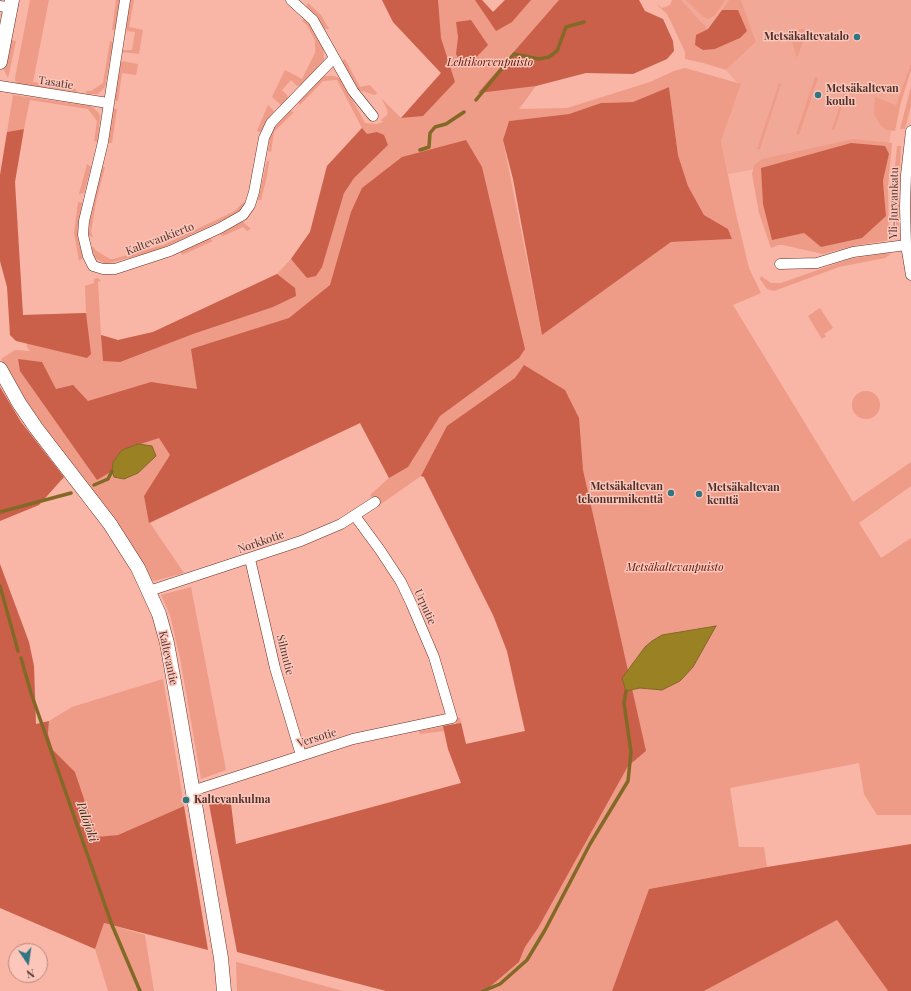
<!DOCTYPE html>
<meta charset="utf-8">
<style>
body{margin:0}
#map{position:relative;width:911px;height:991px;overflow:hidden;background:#f9b5a6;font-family:"Playfair Display",serif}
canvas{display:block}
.north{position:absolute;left:8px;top:943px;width:40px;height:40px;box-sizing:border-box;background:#fdc6ba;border:1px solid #b78b81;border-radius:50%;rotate:167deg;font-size:11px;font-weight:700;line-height:16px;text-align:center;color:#4d322c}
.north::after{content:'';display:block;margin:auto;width:14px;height:18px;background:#2f7583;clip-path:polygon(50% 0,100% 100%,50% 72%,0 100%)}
</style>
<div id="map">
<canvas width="911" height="991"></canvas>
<div class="north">N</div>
</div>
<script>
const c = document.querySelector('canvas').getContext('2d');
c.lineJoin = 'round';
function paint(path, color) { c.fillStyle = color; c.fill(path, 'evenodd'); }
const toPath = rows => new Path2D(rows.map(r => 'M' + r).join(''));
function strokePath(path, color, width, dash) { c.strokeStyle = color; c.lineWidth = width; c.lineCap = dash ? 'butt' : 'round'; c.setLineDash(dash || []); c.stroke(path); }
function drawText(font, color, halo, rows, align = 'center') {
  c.font = font + ' "Playfair Display",serif'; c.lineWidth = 3; c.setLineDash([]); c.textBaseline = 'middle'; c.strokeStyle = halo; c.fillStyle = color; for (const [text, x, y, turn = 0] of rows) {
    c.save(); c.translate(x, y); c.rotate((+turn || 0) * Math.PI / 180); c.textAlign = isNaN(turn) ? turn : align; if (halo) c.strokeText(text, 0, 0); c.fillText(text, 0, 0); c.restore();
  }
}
const built = toPath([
 [681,0,729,0,708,29],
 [741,0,911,0,911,63,896,105,889,143,885,146,728,174,721,141,740,86,726,70,756,42]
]);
const green = toPath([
 [30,0,49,0,33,82,76,89,76,92,16,84,15,78],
 [116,0,120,0,116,30,112,30],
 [130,0,134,0,129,27,143,30,139,54,122,52,124,50,132,50,135,32,127,31,126,28],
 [382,0,482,0,493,12,505,0,630,0,536,86,519,109,567,108,650,82,674,71,685,68,741,84,721,141,736,214,749,268,761,293,733,305,853,502,911,462,911,486,859,523,881,558,911,538,911,815,877,815,864,794,859,763,730,788,739,847,764,847,767,867,649,889,612,991,485,991,519,962,525,947,583,847,236,844,461,783,448,749,444,731,420,734,419,731,456,724,457,718,460,718,466,744,525,731,507,651,493,614,424,477,421,476,378,506,370,495,389,478,360,423,150,523,184,573,154,581,150,579,56,446,10,377,1,359,15,350,30,351,27,347,23,315,86,313,85,286,94,283,94,279,98,278,101,281,98,282,101,335,118,340,153,332,277,274,291,259,310,232,327,166,362,128,337,80,323,81,300,105,298,102,320,79,325,76,334,76,341,79,365,123,377,124,383,122,381,120,387,115,388,112,382,99,401,118,441,73,393,22],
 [669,87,678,155,688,186,704,215,728,229,732,239,671,242,542,335,503,140,509,121,569,114,601,103,633,102],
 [672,0,681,0,708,29,715,49,740,38,738,10,722,10,729,0,741,0,756,42,726,70,703,63,685,59,685,52,673,26,667,14,655,3,662,8,670,5],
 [686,0,725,0,714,16,708,19,702,16],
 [308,3,321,15,329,29,324,29,315,15,306,7],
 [305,18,312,26,323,47,324,60,301,85,297,86,291,80,282,90,287,95,288,98,281,105,272,97,285,70,302,79,315,53,315,41,307,25,302,21],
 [807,29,797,58,789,30],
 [10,40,16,41,8,78,4,70],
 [110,41,113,42,105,87,98,94,86,94,86,91,91,91,103,83],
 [345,59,360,87,370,85,377,93,375,95,359,90,356,87,342,61],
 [121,61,138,64,136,75,122,73,118,101,114,101],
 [911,63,911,70,901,102,895,131,887,130,881,126,874,114,875,97,896,105],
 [815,77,818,78,799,135,796,134],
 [779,83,781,84,760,149,757,149],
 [846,87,848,88,834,130,832,129],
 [911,87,911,105,905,129,900,129],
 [13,95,91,106,98,112,100,116,98,142,94,141,97,121,88,109,30,100,24,129,7,132],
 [268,105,274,111,264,125,261,132,257,131],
 [113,109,117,109,112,143,108,143],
 [290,111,294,112,274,132,271,152,268,151,270,138,273,129],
 [854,139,892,143,888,187,889,240,854,246,823,254,783,245,778,245,771,248,759,213,752,174,754,165,762,159],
 [889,154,883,181,886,216,821,247,804,233],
 [897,146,901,146,899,178,899,226,894,237,894,177],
 [267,161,269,161,267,176,261,200,258,200],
 [87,164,91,167,84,193,79,194],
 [105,167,96,202,91,232,93,237,89,236,90,214,101,168],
 [78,202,82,203,79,234,83,258,79,261,74,233],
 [243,203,245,204,236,214,158,250,106,264,95,258,91,248,94,247,95,250,110,259,113,259,163,245,233,212],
 [242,221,251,229,247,231,243,227,223,236,220,234],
 [209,238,213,241,182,255,181,252,181,250],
 [886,253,891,254,885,258,839,267,774,291,767,289,760,279,761,276,771,283,781,283,849,259],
 [820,308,833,328,824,334,826,336,822,339,808,316],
 '852 405a14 14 0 1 1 28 0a14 14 0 1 1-28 0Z',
 [191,587,226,770,201,779,180,658,170,615,161,595],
 [163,679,184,806,118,835,98,838,75,772,53,750,48,734,49,721,72,707],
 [837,920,888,991,704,991],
 [104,923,145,935,154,991,108,991,95,949],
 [236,962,237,962,343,991,237,991]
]);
const forest = toPath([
 [382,0,438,0,441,38,455,82,423,116,401,118,441,73,393,22],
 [475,0,482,0,493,12,505,0,531,0,512,22,496,31],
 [559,0,639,0,645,11,663,19,673,41,674,51,667,59,633,74,586,73,536,86,478,93],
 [722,10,738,10,747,31,740,38,715,49,703,50,695,45,696,35,708,29],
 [471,20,488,45,469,65,462,66,456,54,458,37,456,22],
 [669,87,678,155,688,186,704,215,728,229,732,239,671,242,542,335,513,179,503,140,509,121,569,114,601,103,633,102],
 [362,128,367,134,377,132,384,135,388,145,354,178,344,193,322,267,316,276,307,278,291,259,310,232,327,166],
 [24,129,15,182,23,315,86,313,91,354,87,358,16,341,10,335,7,287,0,261,0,175,7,132],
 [466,140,482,167,525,349,519,358,440,416,408,467,389,478,360,423,149,523,144,496,170,455,159,438,122,450,113,462,112,471,97,480,20,371,18,359,42,362,56,389,73,385,88,401,151,382,197,389,191,349,289,318,330,285,351,212,362,188,402,157],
 [851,143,885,146,889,154,883,181,886,216,862,238,821,247,804,233,772,240,763,204,761,168],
 [277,274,295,288,296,296,273,307,193,334,120,362,103,361,101,335,118,340,153,332],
 [524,365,565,390,579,418,583,470,646,751,628,766,538,928,525,947,519,962,485,991,386,991,237,952,209,804,230,796,236,844,461,783,448,749,443,726,461,723,466,744,525,731,507,651,493,615,424,477,421,476,447,426,515,378],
 [0,387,21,422,64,477,39,505,0,521],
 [0,564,29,642,34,666,36,724,49,721,48,734,53,750,75,772,97,837,118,835,184,806,208,950,104,923,95,949,0,908],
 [911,844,911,991,888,991,837,920,704,991,612,991,649,889,767,867]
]);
const water = toPath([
 [138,444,152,446,156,456,138,473,124,479,114,477,112,471,113,462,122,450,138,444],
 [716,626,693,667,680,681,662,690,640,688,626,691,622,678,645,647,652,641,662,635,716,626]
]);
const stream = toPath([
 [476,100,514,54,539,59,549,57,557,51,566,27,584,22],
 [420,150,429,147,430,133,435,127,446,124,464,112],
 [94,485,108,479,112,471],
 [0,512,71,493],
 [0,586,18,651],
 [21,658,31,693,112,925,140,991],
 [483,991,500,984,527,960,545,930,590,844,628,781,631,752,624,703,626,691]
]);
const street = toPath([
 [125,0,103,142,84,221,83,235,88,256,93,266,103,269,115,269,170,251,220,228,243,215,250,205,254,192,264,138,271,123,334,58],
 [291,0,313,20,353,91,373,116],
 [0,6,10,8],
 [0,86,108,103],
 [911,131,906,175,905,207,906,245,911,275],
 [780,264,817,263,853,252,906,245],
 [250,559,275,668,301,755],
 [149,591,301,541,341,524,375,502],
 [192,791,353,739,452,718,434,657,411,603,401,582,380,550,355,516]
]);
const secondary = toPath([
 [0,62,12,0],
 [0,369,19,403,36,428,110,524,138,568,159,614,167,643,179,710,221,958,224,991]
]);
const markers = [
 [857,37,4,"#2f7583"],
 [818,95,4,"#2f7583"],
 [671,493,4,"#2f7583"],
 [699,494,4,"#2f7583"],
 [186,800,4,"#2f7583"]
];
const poiNames = [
 ["Metsäkaltevatalo",849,37,"right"],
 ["Metsäkaltevan",826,89],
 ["koulu",826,102],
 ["Metsäkaltevan",663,487,"right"],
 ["tekonurmikenttä",663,500,"right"],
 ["Metsäkaltevan",707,488],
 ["kenttä",707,501],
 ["Kaltevankulma",194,800]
];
const parkNames = [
 ["Lehtikorvenpuisto",490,63],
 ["Metsäkaltevanpuisto",675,568]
];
const streetNames = [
 ["Tasatie",56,83,9],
 ["Yli-Jurvankatu",894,203,-89],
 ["Kaltevankierto",160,239,-21],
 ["Norkkotie",261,542,-19],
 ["Urputie",425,607,66],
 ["Silmutie",285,655,76],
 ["Kaltevantie",168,658,78],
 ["Versotie",317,738,-17]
];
const waterNames = [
 ["Palojoki",87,822,71]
];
paint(built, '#f2a897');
paint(green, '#ee9b88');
paint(forest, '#ca604a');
paint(water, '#9a8124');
strokePath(water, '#836926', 1);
strokePath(stream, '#836926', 3.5);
strokePath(street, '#683125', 11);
strokePath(secondary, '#683125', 15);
strokePath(street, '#fff', 10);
strokePath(secondary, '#fff', 14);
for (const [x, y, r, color] of markers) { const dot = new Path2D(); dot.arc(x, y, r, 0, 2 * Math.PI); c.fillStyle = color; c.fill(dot); strokePath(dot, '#fdc6ba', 1.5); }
drawText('bold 11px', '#4d322c', '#fdc6ba', poiNames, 'left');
drawText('italic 11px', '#571305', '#fdc6ba', parkNames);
drawText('11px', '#4d322c', '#fdc6ba', streetNames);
drawText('italic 12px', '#312b17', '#fdc6ba', waterNames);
</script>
